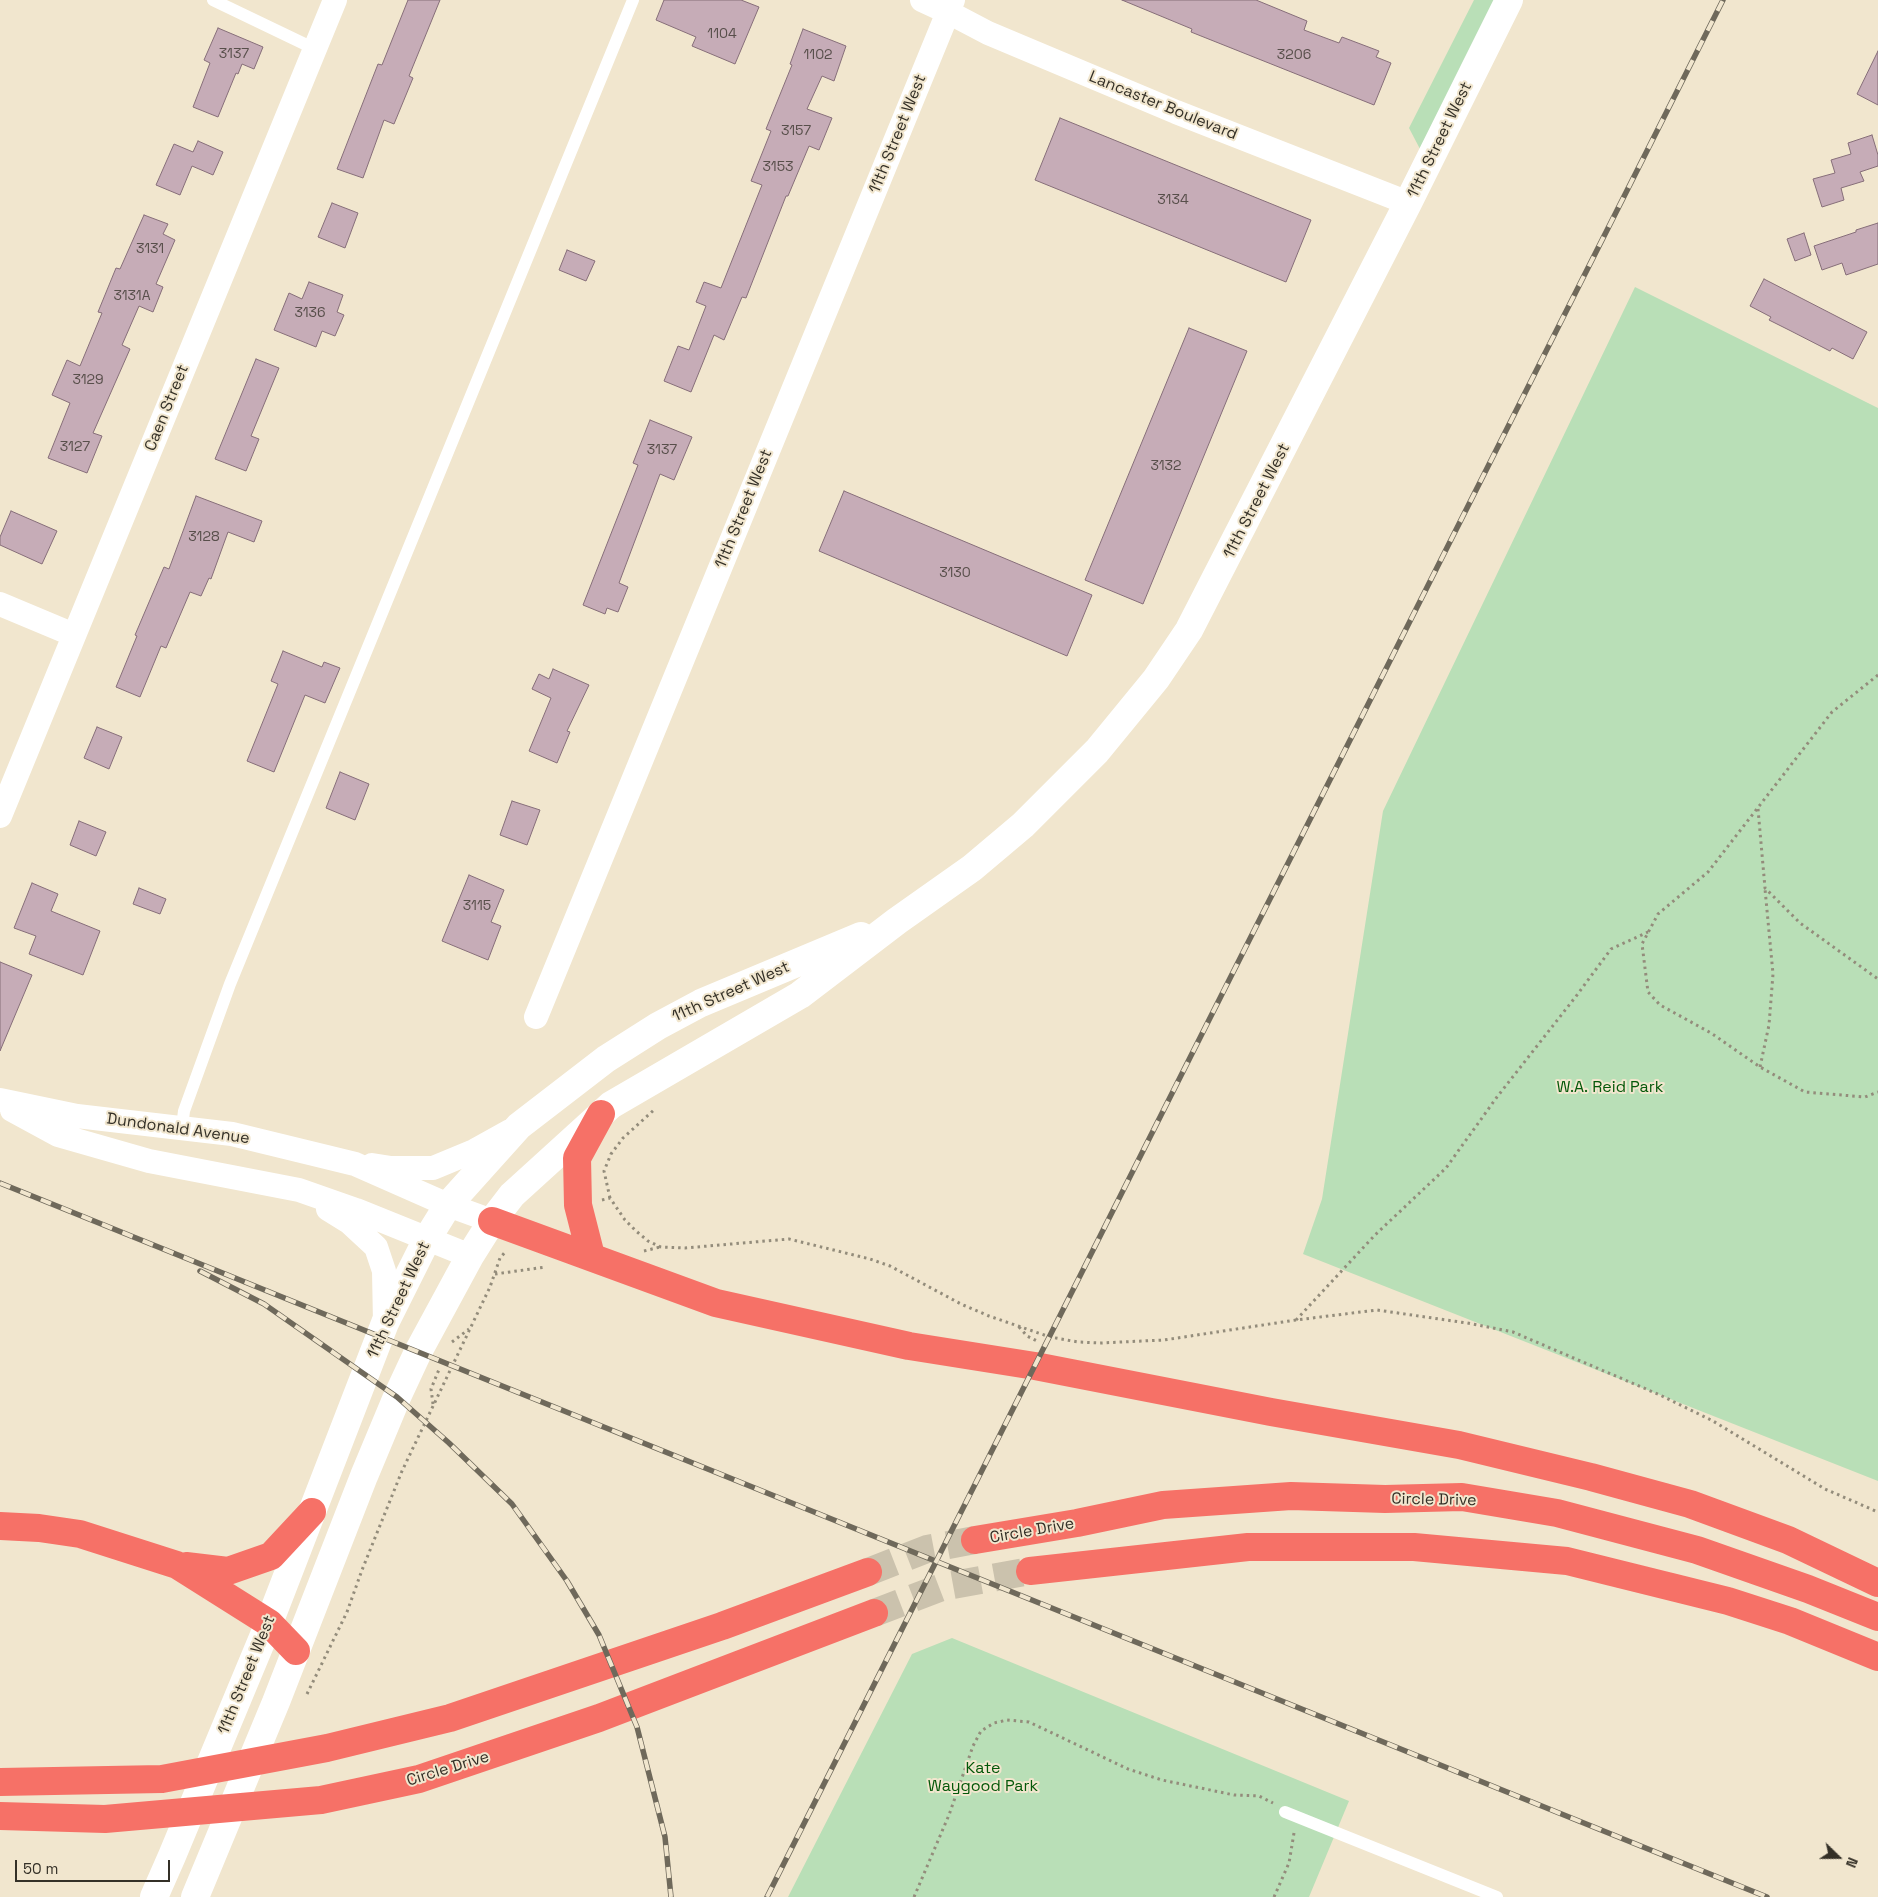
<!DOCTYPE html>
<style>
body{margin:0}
#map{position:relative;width:1878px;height:1897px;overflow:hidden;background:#f1e6ce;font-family:"Space Grotesk",sans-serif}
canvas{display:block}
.north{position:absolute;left:1813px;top:1832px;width:50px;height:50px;-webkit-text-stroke:4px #f1e6ce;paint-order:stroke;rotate:112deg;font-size:14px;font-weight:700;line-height:20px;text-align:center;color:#343027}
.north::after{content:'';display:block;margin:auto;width:18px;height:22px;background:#343027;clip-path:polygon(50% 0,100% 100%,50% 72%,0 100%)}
.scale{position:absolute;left:15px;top:1860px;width:155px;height:22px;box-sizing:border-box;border:2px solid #343027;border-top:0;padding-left:6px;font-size:15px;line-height:18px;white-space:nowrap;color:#343027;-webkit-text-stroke:4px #f1e6ce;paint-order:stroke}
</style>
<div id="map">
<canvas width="1878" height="1897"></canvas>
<div class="north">N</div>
<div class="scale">50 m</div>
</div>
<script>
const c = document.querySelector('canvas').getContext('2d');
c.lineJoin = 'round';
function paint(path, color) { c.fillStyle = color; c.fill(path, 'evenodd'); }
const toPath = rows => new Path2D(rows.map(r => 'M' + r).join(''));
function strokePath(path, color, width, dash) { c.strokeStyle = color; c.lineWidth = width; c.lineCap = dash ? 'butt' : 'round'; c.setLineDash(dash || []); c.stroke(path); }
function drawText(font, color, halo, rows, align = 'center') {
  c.font = font + ' "Space Grotesk",sans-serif'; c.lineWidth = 4; c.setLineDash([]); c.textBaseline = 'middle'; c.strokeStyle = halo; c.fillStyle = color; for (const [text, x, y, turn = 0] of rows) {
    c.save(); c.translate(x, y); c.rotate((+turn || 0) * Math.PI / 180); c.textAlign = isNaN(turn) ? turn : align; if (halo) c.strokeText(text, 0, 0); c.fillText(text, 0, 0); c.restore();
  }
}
const green = toPath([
 [1474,0,1495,0,1420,149,1409,128],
 [1635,287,1878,408,1878,1481,1303,1254,1322,1199,1383,811],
 [952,1638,1349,1801,1309,1897,788,1897,912,1654]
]);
const building = toPath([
 [408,0,440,0,409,76,413,78,394,124,384,120,363,178,337,169,378,64,382,65,408,0],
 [664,0,741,0,759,7,735,64,692,46,696,37,656,20,664,0],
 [1122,0,1256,0,1307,21,1304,30,1339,43,1342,37,1379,51,1376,57,1391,63,1374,105,1191,32,1192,29,1122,0],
 [218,28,263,47,254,69,242,64,238,74,236,73,218,117,193,107,210,63,204,60,218,28],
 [803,29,846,46,834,81,822,76,807,109,832,118,819,150,809,146,788,196,786,196,746,298,742,297,724,340,714,335,691,392,664,381,678,346,689,350,706,306,696,302,704,282,721,288,762,185,751,181,771,131,766,129,792,65,790,64,803,29],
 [1878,51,1878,105,1857,94,1878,51],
 [1060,118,1311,220,1286,282,1035,180,1060,118],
 [1872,135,1878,155,1878,166,1860,172,1864,181,1841,188,1844,200,1822,207,1813,179,1835,173,1831,160,1851,154,1848,143,1872,135],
 [198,141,223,152,213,175,192,166,180,195,156,185,174,144,193,152,198,141],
 [332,203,358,213,345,248,318,237,332,203],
 [144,215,168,224,163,234,175,240,156,284,163,287,153,312,139,306,122,345,130,349,93,433,102,436,87,473,48,458,70,403,52,395,67,360,80,366,102,313,98,312,116,268,120,269,144,215],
 [1878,223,1878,264,1846,275,1842,263,1822,270,1814,246,1856,232,1856,230,1878,223],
 [1804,233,1811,255,1795,261,1787,239,1804,233],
 [567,250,595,261,586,281,559,270,567,250],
 [1764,279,1867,332,1853,359,1832,348,1830,351,1789,330,1769,320,1771,317,1750,306,1764,279],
 [309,282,343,295,337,312,344,315,335,336,322,331,316,347,274,330,289,293,302,299,309,282],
 [1189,328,1247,351,1143,604,1085,580,1189,328],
 [256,359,279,368,251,436,259,439,246,471,215,459,256,359],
 [650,420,692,437,674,480,660,474,619,583,628,587,618,612,607,608,605,614,583,605,638,465,633,463,650,420],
 [844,491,1092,595,1067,656,819,551,844,491],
 [196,496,262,521,254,542,228,532,211,579,209,578,201,596,190,592,166,648,161,646,140,697,116,687,137,636,135,635,164,567,169,569,196,496],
 [11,511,57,531,42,564,0,545,0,537,11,511],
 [283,651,322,667,324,662,340,668,325,703,305,695,274,772,247,761,278,684,271,681,283,651],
 [553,669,589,685,567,731,570,732,557,763,529,751,551,698,532,689,539,674,549,679,553,669],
 [97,727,122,737,109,769,84,758,97,727],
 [340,772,369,784,355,820,326,808,340,772],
 [512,801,540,810,527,845,500,835,512,801],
 [79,821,106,832,96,856,70,845,79,821],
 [469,875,504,890,491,922,501,926,488,960,442,941,469,875],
 [32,883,58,894,51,911,100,931,83,975,29,954,36,936,14,928,32,883],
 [139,888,166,899,160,914,133,904,139,888],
 [0,962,32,975,0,1051,0,962]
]);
const highwayTunnel = toPath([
 [868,1572,927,1549,975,1540],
 [874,1613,942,1587,1030,1571]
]);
const path = toPath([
 [1878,675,1832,712,1708,872,1658,914,1642,944,1648,992,1660,1005,1711,1033,1760,1067,1805,1092,1865,1097,1878,1092],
 [1758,809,1765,888,1800,923,1878,979],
 [1760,1067,1769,1025,1773,974,1765,889],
 [610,1198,604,1171,611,1154,623,1138,655,1109],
 [602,1200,610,1198,625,1220,636,1231,648,1241,661,1247,685,1248,789,1239,870,1259,890,1266,961,1304,989,1316,1050,1337,1078,1342,1100,1343,1164,1340,1296,1320,1377,1310,1467,1323,1513,1332,1660,1395,1713,1421,1825,1489,1878,1512],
 [644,1251,660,1247],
 [495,1274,546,1267],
 [1296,1320,1375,1235,1446,1168,1497,1097,1577,995,1611,949,1648,932],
 [1019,1327,1027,1336,1037,1341],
 [452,1342,469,1329],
 [433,1404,431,1389,440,1367],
 [307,1694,347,1612,362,1570,402,1471,490,1287,500,1258,506,1251],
 [914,1897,949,1815,973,1746,981,1731,994,1723,1007,1720,1029,1722,1128,1769,1162,1780,1234,1795,1259,1796,1273,1803],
 [1274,1897,1289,1863,1294,1833]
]);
const lane = toPath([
 [213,0,315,49],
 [182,1127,184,1111,230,984,633,0],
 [1285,1812,1497,1897]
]);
const street = toPath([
 [922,0,948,12,988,33,1176,112,1408,203],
 [0,604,74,635],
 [0,816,335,0],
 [536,1017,953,0],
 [0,1100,77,1116,232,1134,355,1164,448,1205,492,1221],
 [12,1110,58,1135,149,1161,299,1190,356,1210,470,1256],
 [372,1165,391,1168,433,1168,474,1151,510,1131],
 [328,1209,349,1222,376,1247,384,1271,385,1323]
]);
const secondary = toPath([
 [154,1897,172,1856,269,1623,385,1323,427,1239,448,1205,519,1126,606,1059,658,1026,701,1003,861,936],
 [195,1897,276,1702,364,1476,397,1397,418,1352,470,1256,492,1221,512,1195,611,1105,800,995,897,921,972,868,1023,825,1097,751,1156,679,1189,630,1408,203,1509,0]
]);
const highway = toPath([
 [492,1221,716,1303,909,1346,1035,1366,1271,1412,1459,1445,1591,1477,1690,1504,1788,1540,1878,1583],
 [591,1256,578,1205,577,1158,601,1114],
 [0,1526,39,1528,80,1534,177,1565,269,1623,296,1651],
 [975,1540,1077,1523,1163,1505,1291,1496,1385,1499,1462,1497,1557,1513,1697,1550,1808,1589,1878,1617],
 [186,1566,228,1571,271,1556,312,1512],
 [1030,1571,1248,1547,1414,1547,1567,1561,1728,1601,1790,1621,1878,1657],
 [0,1782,162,1779,327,1748,450,1718,722,1626,868,1572],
 [0,1816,105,1819,321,1800,419,1779,599,1718,874,1613]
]);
const rail = toPath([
 [0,1183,1767,1897],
 [200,1271,264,1304,397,1397,449,1443,512,1504,567,1581,599,1635,637,1727,665,1837,671,1897],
 [767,1897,1723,0]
]);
const numberNames = [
 ["1104",722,34],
 ["3137",234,54],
 ["1102",818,55],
 ["3206",1294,55],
 ["3157",796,131],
 ["3153",778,167],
 ["3134",1173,200],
 ["3131",150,249],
 ["3131A",132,296],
 ["3136",310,313],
 ["3129",88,380],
 ["3127",75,447],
 ["3137",662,450],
 ["3132",1166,466],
 ["3128",204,537],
 ["3130",955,573],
 ["3115",477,906]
];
const streetNames = [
 ["Lancaster Boulevard",1163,106,22],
 ["11th Street West",898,134,-68],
 ["11th Street West",1440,140,-64],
 ["Caen Street",167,408,-68],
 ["11th Street West",1257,501,-63],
 ["11th Street West",744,509,-68],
 ["11th Street West",731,992,-24],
 ["Dundonald Avenue",178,1129,8],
 ["11th Street West",399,1300,-65],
 ["Circle Drive",1434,1500,1],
 ["Circle Drive",1032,1531,-10],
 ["11th Street West",247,1675,-68],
 ["Circle Drive",448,1769,-17]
];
const parkNames = [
 ["W.A. Reid Park",1610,1088],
 ["Kate",983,1769],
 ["Waygood Park",983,1787]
];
paint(green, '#b9dfb7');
paint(building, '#c6acb7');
strokePath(building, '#866e79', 1);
strokePath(highwayTunnel, '#cbc2ad', 28, [28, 14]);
strokePath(path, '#938c7b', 3, [2.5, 4]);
strokePath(lane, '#fff', 12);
strokePath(street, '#fff', 24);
strokePath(secondary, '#fff', 28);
strokePath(highway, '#f67167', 28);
strokePath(rail, '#6f695b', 5.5);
strokePath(rail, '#f1e6ce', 4, [11]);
drawText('14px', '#584f4b', null, numberNames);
drawText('16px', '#343027', '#f1e6ce', streetNames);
drawText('16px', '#045809', '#f1e6ce', parkNames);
</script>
